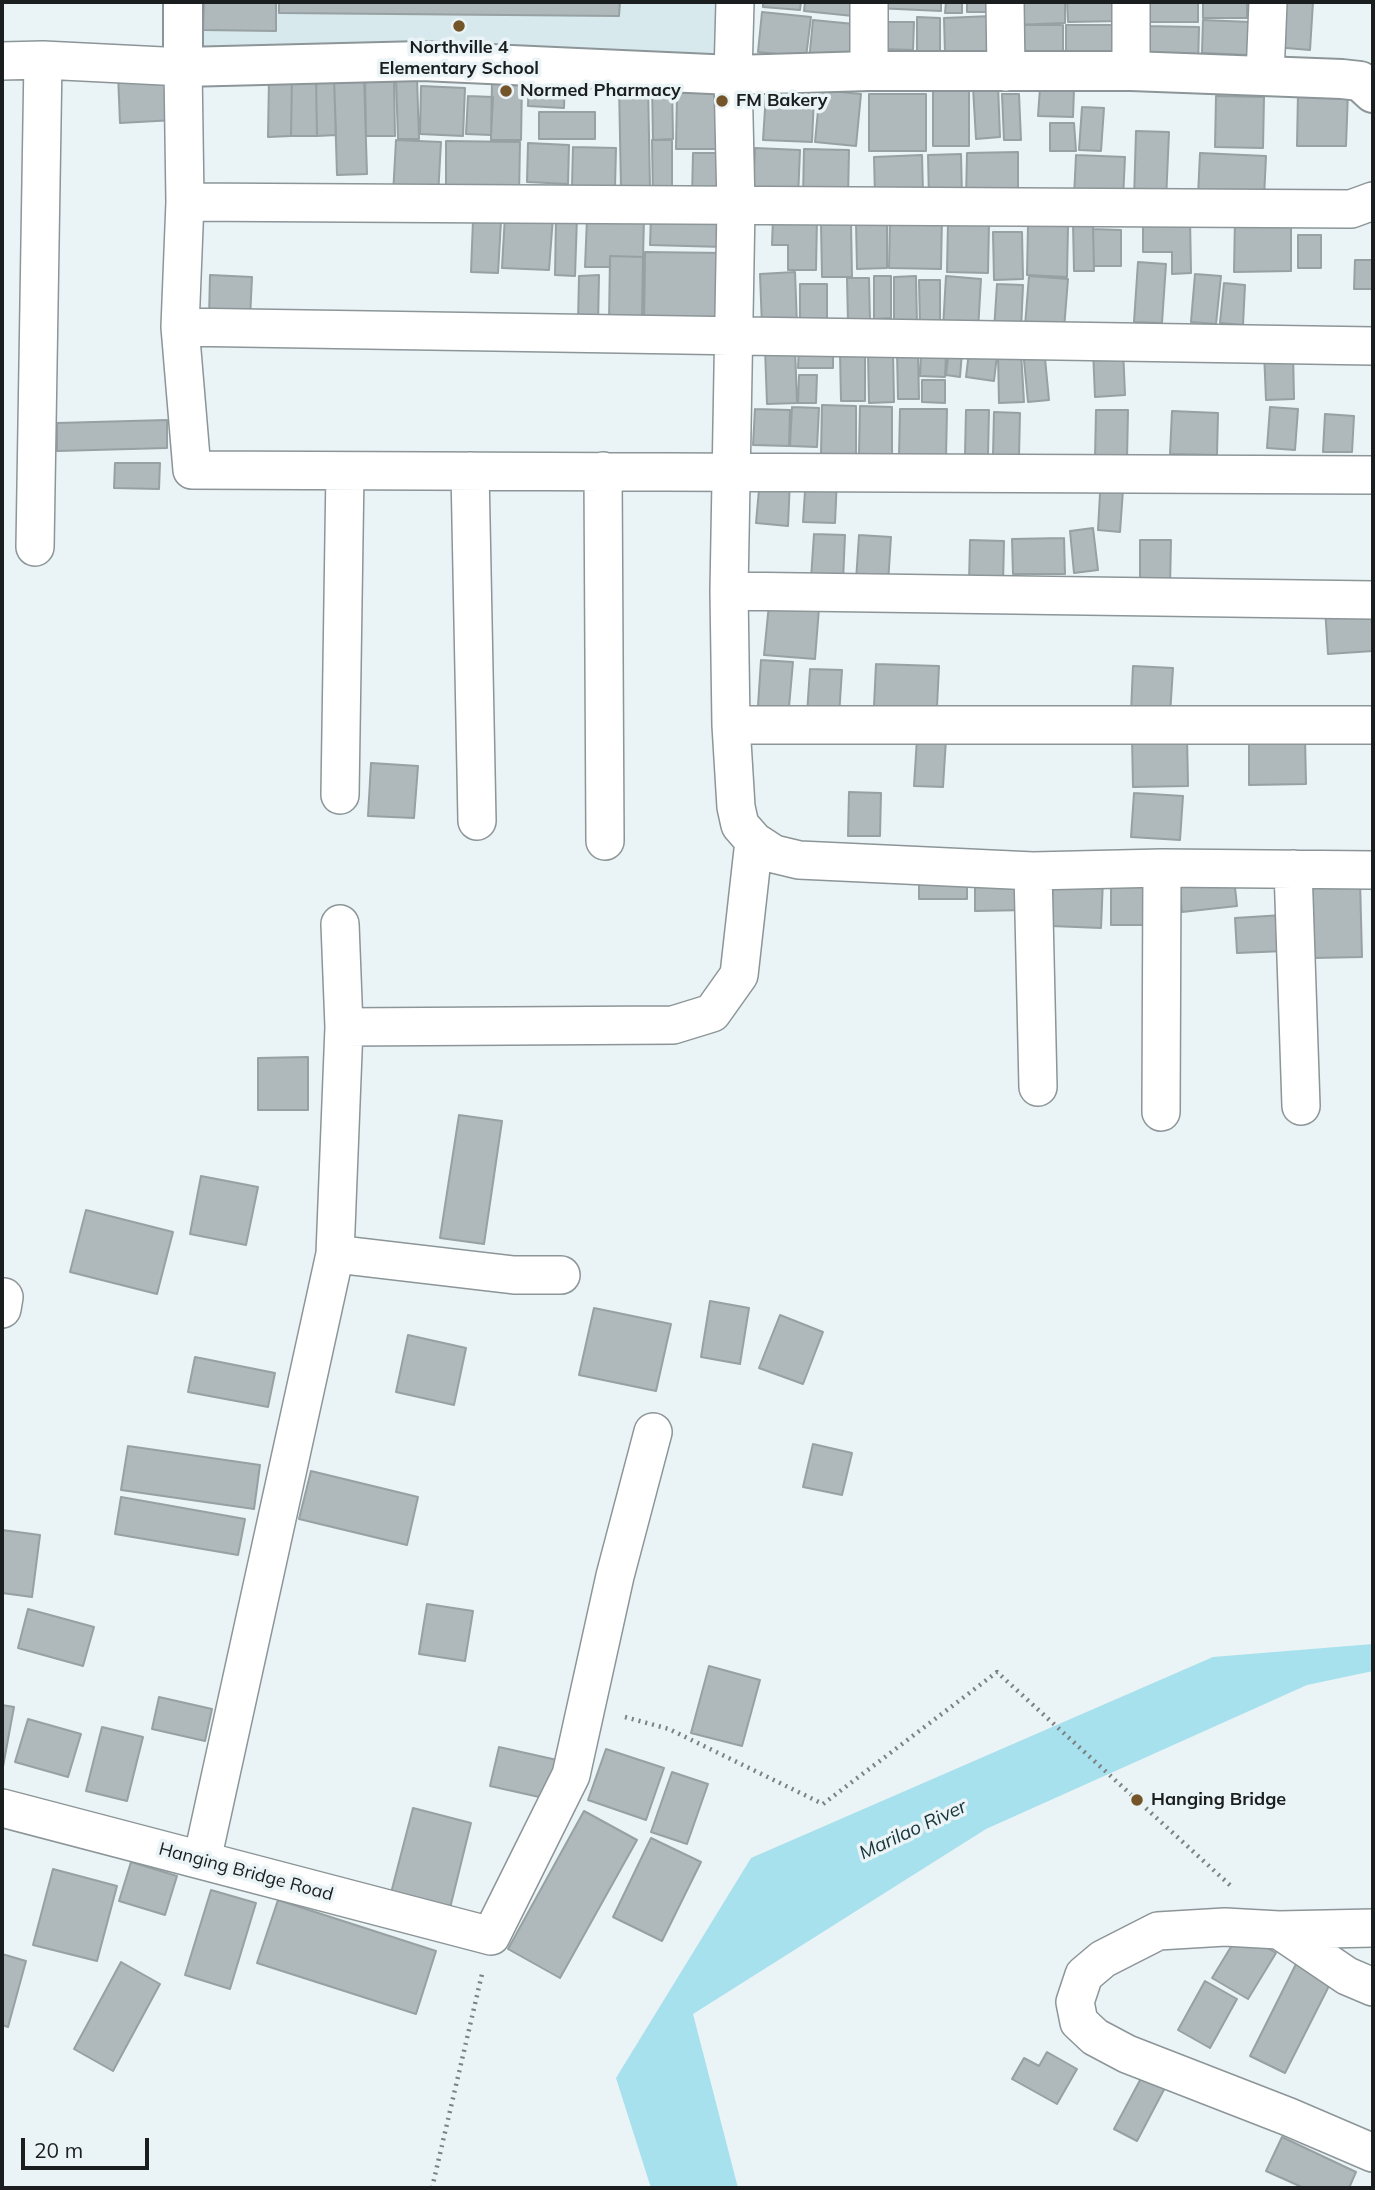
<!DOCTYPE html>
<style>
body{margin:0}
#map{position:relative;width:1375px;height:2190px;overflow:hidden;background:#eaf3f5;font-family:Mulish,sans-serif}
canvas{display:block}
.frame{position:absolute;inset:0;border:4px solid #1b1e1f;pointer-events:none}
.scale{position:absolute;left:21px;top:2138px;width:128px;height:32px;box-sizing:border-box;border:4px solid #1b1e1f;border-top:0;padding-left:9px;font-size:21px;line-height:24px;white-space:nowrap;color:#1b1e1f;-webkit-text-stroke:5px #eaf3f5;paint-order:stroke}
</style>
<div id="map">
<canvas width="1375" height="2190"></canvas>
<div class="frame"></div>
<div class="scale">20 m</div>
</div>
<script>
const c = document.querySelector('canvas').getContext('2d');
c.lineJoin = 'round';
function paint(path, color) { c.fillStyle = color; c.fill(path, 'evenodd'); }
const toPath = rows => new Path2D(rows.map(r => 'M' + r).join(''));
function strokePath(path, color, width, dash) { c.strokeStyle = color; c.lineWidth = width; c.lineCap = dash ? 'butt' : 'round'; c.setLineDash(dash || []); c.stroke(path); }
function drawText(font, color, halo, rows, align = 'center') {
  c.font = font + ' Mulish,sans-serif'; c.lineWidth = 7; c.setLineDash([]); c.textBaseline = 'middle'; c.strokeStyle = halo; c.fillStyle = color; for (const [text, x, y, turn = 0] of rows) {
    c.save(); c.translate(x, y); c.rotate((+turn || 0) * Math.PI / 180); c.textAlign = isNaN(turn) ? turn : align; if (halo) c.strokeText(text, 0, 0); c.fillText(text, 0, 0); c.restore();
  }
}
const built = toPath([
 [195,2,723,2,723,57,194,51]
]);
const water = toPath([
 [1373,1644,1373,1671,1307,1685,986,1829,693,2014,738,2188,651,2188,616,2078,751,1858,1213,1657]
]);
const building = toPath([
 [204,2,276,2,276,31,203,30,204,2],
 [279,2,620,2,619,16,279,13,279,2],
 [763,2,801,2,800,10,763,7,763,2],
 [805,2,855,2,853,16,804,11,805,2],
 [876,2,941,2,941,11,875,8,876,2],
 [946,2,962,2,962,13,945,13,946,2],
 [967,2,990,2,990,12,967,12,967,2],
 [1013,2,1065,2,1065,23,1014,25,1013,2],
 [1067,2,1120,2,1121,21,1068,22,1067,2],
 [1142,2,1198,2,1198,22,1142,22,1142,2],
 [1203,2,1247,2,1247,18,1203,18,1203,2],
 [1277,2,1313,2,1310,50,1274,47,1277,2],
 [762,12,811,17,806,57,758,52,762,12],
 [992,16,993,51,945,53,944,18,992,16],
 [917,17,940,18,940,54,917,54,917,17],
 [813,20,854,24,850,64,809,61,813,20],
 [1203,20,1250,22,1249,55,1202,53,1203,20],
 [883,22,914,22,913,50,882,49,883,22],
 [1016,25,1063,25,1063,57,1016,57,1016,25],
 [1066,25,1119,25,1119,67,1066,67,1066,25],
 [1142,26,1199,27,1198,66,1141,65,1142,26],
 [172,72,175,120,120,123,118,74,172,72],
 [529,74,565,76,564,108,528,106,529,74],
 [364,76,367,174,337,175,334,77,364,76],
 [292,77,316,78,317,136,291,136,292,77],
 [292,77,291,136,268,137,269,78,292,77],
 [334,77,336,135,317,136,316,78,334,77],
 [365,77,394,77,395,136,366,136,365,77],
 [417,78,419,139,398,139,396,79,417,78],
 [492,81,522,81,521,140,491,140,492,81],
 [672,83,673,139,653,140,652,84,672,83],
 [619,85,648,85,650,187,621,188,619,85],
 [998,85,1000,137,976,139,973,87,998,85],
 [421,86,465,88,463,136,420,134,421,86],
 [1040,88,1074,89,1073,117,1038,116,1040,88],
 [933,89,969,89,969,146,933,146,933,89],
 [820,90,861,94,856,146,815,142,820,90],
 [677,92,728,92,728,149,676,149,677,92],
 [1298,92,1348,92,1346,146,1297,146,1298,92],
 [766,94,814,97,812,142,763,140,766,94],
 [869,94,926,94,926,151,869,151,869,94],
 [1002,94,1019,94,1021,140,1004,140,1002,94],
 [468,96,493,97,491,135,466,134,468,96],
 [1216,96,1264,97,1263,148,1215,147,1216,96],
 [1082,107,1104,108,1101,151,1079,150,1082,107],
 [539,112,595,112,595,139,539,139,539,112],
 [1050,123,1074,123,1076,151,1050,151,1050,123],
 [1136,131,1169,132,1166,201,1134,200,1136,131],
 [396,140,441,142,438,196,393,195,396,140],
 [652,140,672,140,672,196,653,197,652,140],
 [446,141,520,142,519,196,446,195,446,141],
 [528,143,569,145,568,184,527,182,528,143],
 [573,147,616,148,615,188,572,187,573,147],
 [755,148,800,150,798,198,753,196,755,148],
 [804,149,849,150,848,199,803,198,804,149],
 [1018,152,1018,199,966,199,967,153,1018,152],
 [693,153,729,153,728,198,692,198,693,153],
 [1200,153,1266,156,1264,198,1198,196,1200,153],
 [961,154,962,198,929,199,928,155,961,154],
 [922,155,923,194,875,196,874,157,922,155],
 [1076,155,1125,157,1123,199,1074,197,1076,155],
 [505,215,553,217,549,270,502,268,505,215],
 [651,215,725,217,724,247,650,245,651,215],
 [890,215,942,215,941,269,889,268,890,215],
 [1291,216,1291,271,1234,272,1235,217,1291,216],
 [556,217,577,217,575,276,555,275,556,217],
 [773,217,817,217,816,270,788,270,788,245,772,245,773,217],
 [587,218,644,219,643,257,610,256,610,267,585,267,587,218],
 [1143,218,1190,218,1191,273,1172,274,1172,252,1143,252,1143,218],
 [473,220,501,221,498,273,471,272,473,220],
 [856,222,887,222,887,268,857,269,856,222],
 [948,222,989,223,988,273,947,272,948,222],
 [851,223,852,277,822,277,821,224,851,223],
 [1073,223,1093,223,1094,271,1074,271,1073,223],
 [1028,225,1068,226,1067,277,1027,275,1028,225],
 [1093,229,1121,230,1121,266,1094,266,1093,229],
 [993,232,1022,232,1023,279,994,280,993,232],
 [1298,235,1321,235,1321,268,1298,268,1298,235],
 [645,252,725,253,724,325,644,325,645,252],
 [610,256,643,257,642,322,609,322,610,256],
 [1355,260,1373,260,1373,289,1354,289,1355,260],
 [1138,262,1166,264,1162,323,1134,322,1138,262],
 [795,272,797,326,762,327,760,274,795,272],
 [1195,274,1221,276,1216,324,1191,322,1195,274],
 [210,275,252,277,250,319,209,318,210,275],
 [599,275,598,326,578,324,579,276,599,275],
 [874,276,891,276,891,318,874,319,874,276],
 [916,276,917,325,894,326,894,277,916,276],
 [946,276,981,279,978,330,943,328,946,276],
 [1029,276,1068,279,1064,329,1025,326,1029,276],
 [847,278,869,278,870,321,848,322,847,278],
 [919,280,940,280,940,325,920,325,919,280],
 [1224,283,1245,285,1243,325,1220,323,1224,283],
 [800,284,827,284,827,319,800,319,800,284],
 [997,284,1023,285,1021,331,994,330,997,284],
 [799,345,833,345,833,368,798,368,799,345],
 [795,347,797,403,767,404,765,348,795,347],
 [1044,348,1049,400,1028,402,1023,350,1044,348],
 [1123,348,1125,395,1095,397,1093,350,1123,348],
 [949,350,962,352,960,377,946,375,949,350],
 [1293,350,1294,399,1266,400,1264,351,1293,350],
 [897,351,918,351,919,399,898,399,897,351],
 [865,352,865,401,841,401,840,353,865,352],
 [893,352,894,402,869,403,868,353,893,352],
 [969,352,997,355,994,381,966,377,969,352],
 [1021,352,1024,402,999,403,998,353,1021,352],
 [921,354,946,355,945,377,920,376,921,354],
 [799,375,817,375,816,403,798,403,799,375],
 [922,380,945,380,945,403,922,402,922,380],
 [822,405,856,406,856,454,821,454,822,405],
 [860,406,892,407,892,454,859,454,860,406],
 [792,407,819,408,817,447,790,446,792,407],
 [1270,407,1298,409,1295,450,1267,448,1270,407],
 [755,409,790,410,789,446,753,445,755,409],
 [900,409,947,409,946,458,899,457,900,409],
 [966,410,989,410,988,455,965,454,966,410],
 [1096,410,1128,410,1127,460,1095,459,1096,410],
 [1172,411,1218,413,1217,455,1170,454,1172,411],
 [994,412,1020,413,1019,456,993,456,994,412],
 [1325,414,1354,416,1352,452,1323,452,1325,414],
 [167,420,167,448,57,451,57,423,167,420],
 [115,463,160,463,159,489,114,488,115,463],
 [1101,475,1124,476,1120,532,1098,530,1101,475],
 [806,476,837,478,835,523,803,522,806,476],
 [760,478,790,480,788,526,756,523,760,478],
 [1093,528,1098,570,1074,573,1070,531,1093,528],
 [814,534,845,535,843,581,811,579,814,534],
 [859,535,891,537,888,583,856,581,859,535],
 [1064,538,1065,574,1013,574,1012,539,1064,538],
 [970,540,1004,541,1003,584,969,583,970,540],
 [1140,540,1171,540,1170,587,1140,587,1140,540],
 [769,604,819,608,815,659,764,655,769,604],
 [1371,604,1373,651,1328,654,1325,608,1371,604],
 [761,660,793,662,789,707,758,706,761,660],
 [876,664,939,666,937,707,874,706,876,664],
 [1133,666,1173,668,1170,715,1131,713,1133,666],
 [810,669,842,670,839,716,807,714,810,669],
 [1187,735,1188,786,1133,787,1132,737,1187,735],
 [1249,737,1305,737,1306,784,1249,785,1249,737],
 [917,738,946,739,943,787,914,786,917,738],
 [371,763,418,766,414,818,368,816,371,763],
 [849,792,881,793,880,836,848,836,849,792],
 [1134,793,1183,796,1180,840,1131,837,1134,793],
 [1233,869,1237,906,1182,912,1178,874,1233,869],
 [919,874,967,874,967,899,919,899,919,874],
 [975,877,1030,878,1029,910,975,911,975,877],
 [1053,878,1103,880,1101,928,1051,926,1053,878],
 [1155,878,1155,925,1111,925,1111,879,1155,878],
 [1360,880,1362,957,1313,958,1312,881,1360,880],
 [1283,915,1285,951,1237,953,1235,918,1283,915],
 [308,1057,308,1110,258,1110,258,1058,308,1057],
 [459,1115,502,1121,484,1244,440,1238,459,1115],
 [201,1176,258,1187,246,1245,190,1234,201,1176],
 [86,1210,173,1232,157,1294,70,1272,86,1210],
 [710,1301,749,1308,740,1364,701,1357,710,1301],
 [594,1308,671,1324,656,1391,579,1375,594,1308],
 [780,1315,823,1332,803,1384,759,1368,780,1315],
 [408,1335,466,1348,454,1405,396,1392,408,1335],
 [195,1357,275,1373,268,1407,188,1392,195,1357],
 [813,1444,852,1453,842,1495,803,1487,813,1444],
 [128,1446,260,1465,254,1509,121,1490,128,1446],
 [311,1471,418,1497,407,1545,299,1519,311,1471],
 [121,1497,245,1519,238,1555,115,1534,121,1497],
 [2,1530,40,1535,32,1597,2,1593,2,1530],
 [427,1604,473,1611,465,1661,419,1654,427,1604],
 [28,1609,94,1627,83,1666,18,1648,28,1609],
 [709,1666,760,1680,742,1746,691,1733,709,1666],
 [159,1697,212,1709,205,1741,152,1729,159,1697],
 [2,1705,14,1707,2,1772,2,1705],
 [28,1719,81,1734,68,1777,15,1762,28,1719],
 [102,1727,143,1737,127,1801,86,1791,102,1727],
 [499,1747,566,1762,557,1801,490,1786,499,1747],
 [606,1749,664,1768,646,1820,588,1800,606,1749],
 [672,1772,708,1784,687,1844,651,1832,672,1772],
 [413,1808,471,1823,450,1908,391,1893,413,1808],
 [584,1811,637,1840,560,1978,508,1949,584,1811],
 [651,1838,701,1862,662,1941,613,1917,651,1838],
 [131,1862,177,1876,165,1915,119,1901,131,1862],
 [53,1869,117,1886,97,1961,33,1945,53,1869],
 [211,1890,256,1903,230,1989,185,1975,211,1890],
 [278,1900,436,1951,416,2014,257,1963,278,1900],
 [1240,1932,1276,1953,1248,1999,1212,1978,1240,1932],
 [2,1954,26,1961,8,2027,2,2025,2,1954],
 [1298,1960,1333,1978,1285,2073,1250,2056,1298,1960],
 [121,1962,160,1984,113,2071,74,2049,121,1962],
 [1205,1981,1237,1999,1210,2048,1178,2030,1205,1981],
 [1047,2052,1077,2069,1057,2104,1012,2079,1024,2058,1039,2066,1047,2052],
 [1146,2069,1169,2080,1137,2141,1114,2129,1146,2069],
 [1282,2137,1356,2172,1349,2188,1304,2188,1266,2171,1282,2137]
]);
const path = toPath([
 [625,1717,669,1729,823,1804,997,1672,1232,1887],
 [432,2188,482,1974]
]);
const minor = toPath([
 [735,2,733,75,736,206,729,591,731,725,736,807,740,825,754,841,774,854,799,860,1033,871,1162,868,1373,870],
 [1005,2,1006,72],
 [2,61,43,60,183,67,185,202,180,327,192,470,1373,475],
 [869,71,869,2],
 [1131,71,1131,2],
 [1265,76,1268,2],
 [185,202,1351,209,1373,201],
 [180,327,1373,346],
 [470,471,477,821],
 [603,471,605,841],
 [35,547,43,60],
 [729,591,1373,600],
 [731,725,1373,725],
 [340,795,345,471],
 [1293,869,1301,1106],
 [1033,871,1038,1087],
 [344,1027,673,1025,712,1013,739,975,754,841],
 [1161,1112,1162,868],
 [335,1254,514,1275,561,1275],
 [2,1309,4,1297],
 [2,1808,491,1936,571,1775,615,1576,653,1432],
 [202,1860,335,1254,344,1027,340,924],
 [1373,1928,1279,1930,1225,1927,1158,1931,1103,1959,1084,1975,1075,2002,1079,2022,1095,2037,1127,2054,1289,2117,1373,2153],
 [1279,1930,1347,1976,1373,1987]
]);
const tertiary = toPath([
 [183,2,183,67,422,61,733,75,869,71,1131,71,1342,79,1360,81,1373,93]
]);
const markers = [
 [459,26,7,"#74552a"],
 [506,91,7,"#74552a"],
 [722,101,7,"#74552a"],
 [1137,1800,7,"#74552a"]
];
const poiNames = [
 ["Northville 4",459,48,"center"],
 ["Elementary School",459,69,"center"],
 ["Normed Pharmacy",520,91],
 ["FM Bakery",736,101],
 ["Hanging Bridge",1151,1800]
];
const streetNames = [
 ["Hanging Bridge Road",246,1872,15]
];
const waterNames = [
 ["Marilao River",913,1830,-25]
];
paint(built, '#d7e9ed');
paint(water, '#a6e1ed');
paint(building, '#afb8ba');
strokePath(building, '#97a0a2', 2);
strokePath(minor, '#8c9597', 40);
strokePath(tertiary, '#8c9597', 42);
strokePath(path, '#7c8283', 4.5, [2, 5]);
strokePath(minor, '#fff', 37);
strokePath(tertiary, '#fff', 38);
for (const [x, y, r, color] of markers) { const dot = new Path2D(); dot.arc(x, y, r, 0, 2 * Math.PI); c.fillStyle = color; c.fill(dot); strokePath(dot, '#eaf3f5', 2.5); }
drawText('bold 18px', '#1b1e1f', '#eaf3f5', poiNames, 'left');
drawText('18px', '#1b1e1f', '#eaf3f5', streetNames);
drawText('italic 19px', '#153238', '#eaf3f5', waterNames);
</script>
